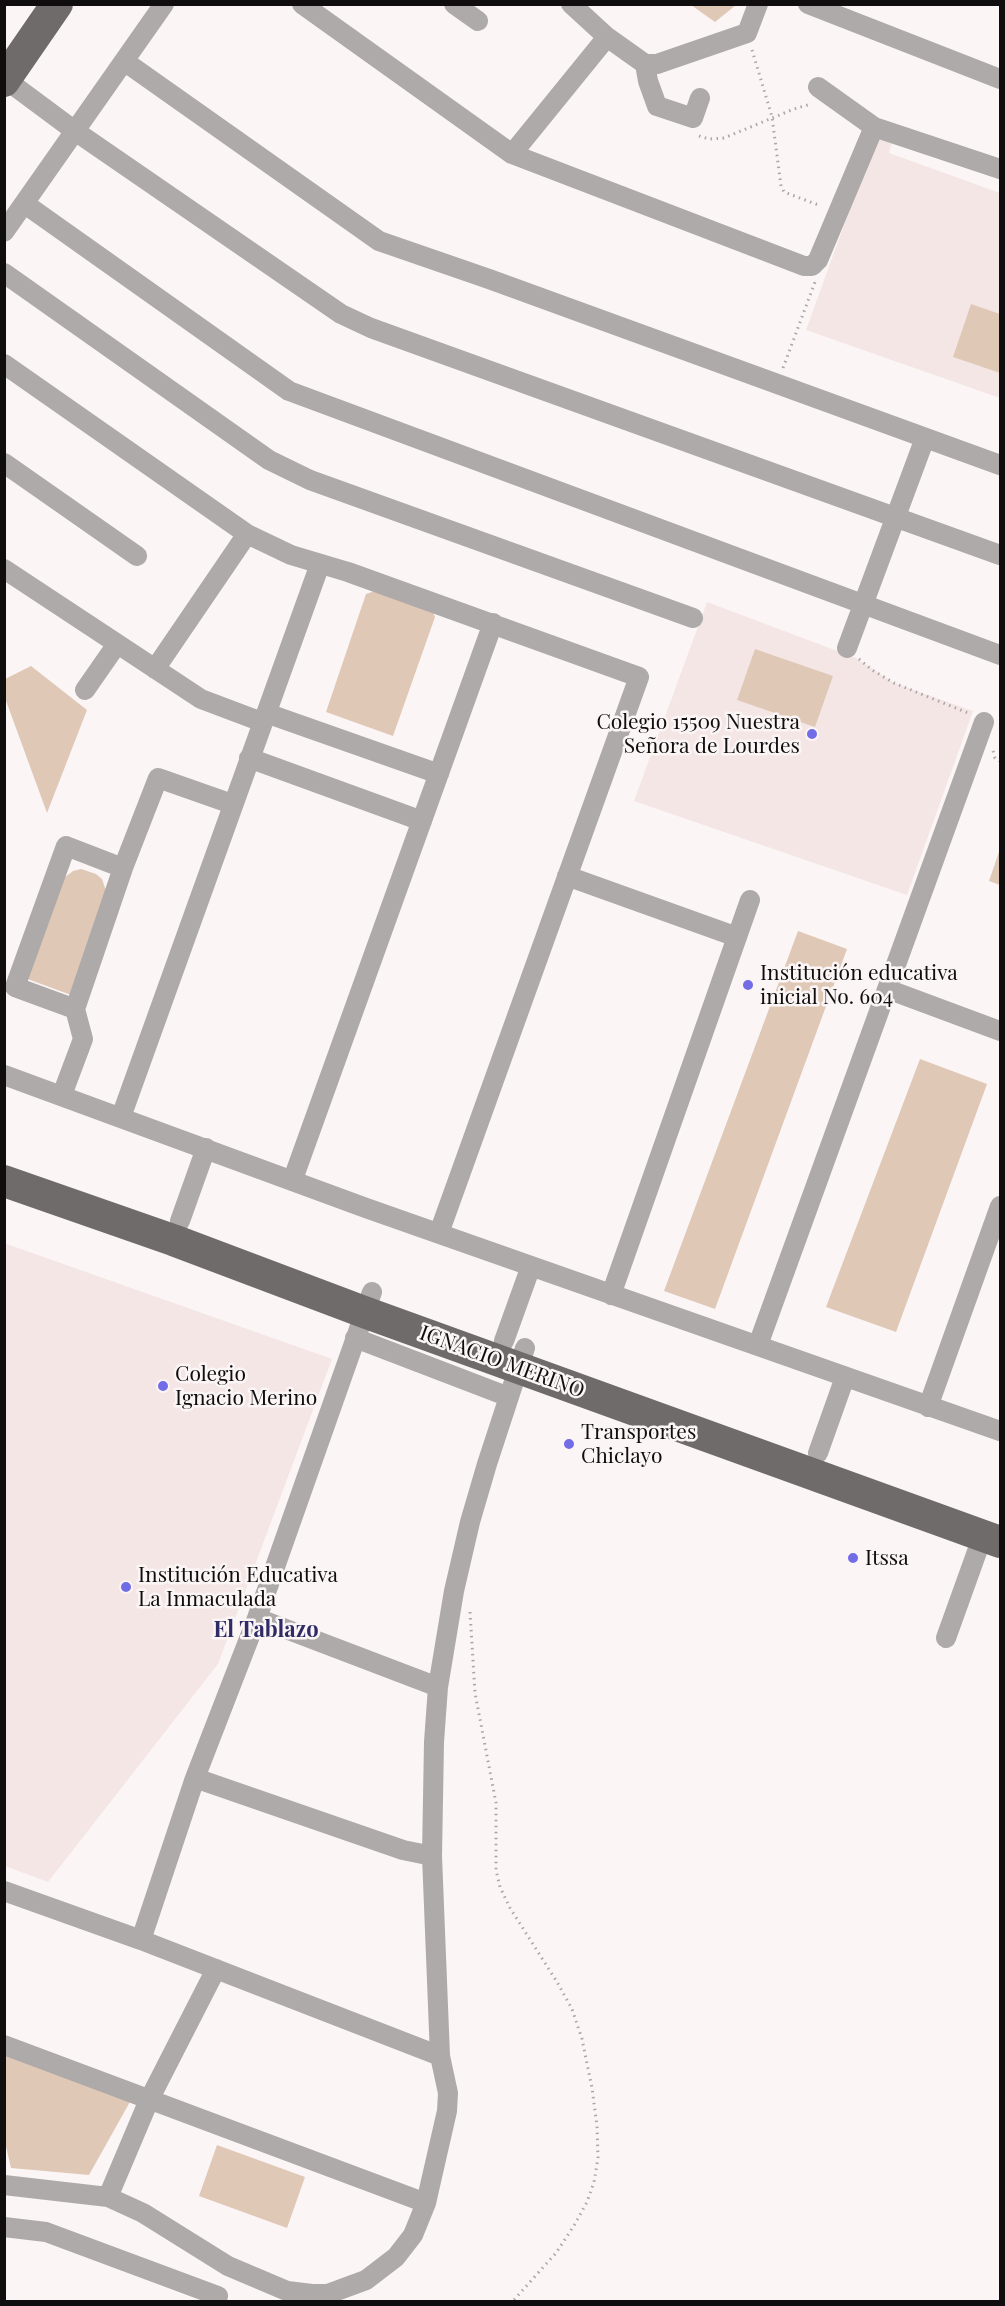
<!DOCTYPE html>
<meta charset="utf-8">
<style>
body{margin:0}
#map{position:relative;width:1005px;height:2306px;overflow:hidden;background:#fbf5f5;font-family:"Playfair Display",serif}
canvas{display:block}
.frame{position:absolute;inset:0;border:6px solid #0f0d0d;pointer-events:none}
</style>
<div id="map">
<canvas width="1005" height="2306"></canvas>
<div class="frame"></div>
</div>
<script>
const c = document.querySelector('canvas').getContext('2d');
c.lineJoin = 'round';
function paint(path, color) { c.fillStyle = color; c.fill(path, 'evenodd'); }
const toPath = rows => new Path2D(rows.map(r => 'M' + r).join(''));
function strokePath(path, color, width, dash) { c.strokeStyle = color; c.lineWidth = width; c.lineCap = dash ? 'butt' : 'round'; c.setLineDash(dash || []); c.stroke(path); }
function drawText(font, color, halo, rows, align = 'center') {
  c.font = font + ' "Playfair Display",serif'; c.lineWidth = 5; c.setLineDash([]); c.textBaseline = 'middle'; c.strokeStyle = halo; c.fillStyle = color; for (const [text, x, y, turn = 0] of rows) {
    c.save(); c.translate(x, y); c.rotate((+turn || 0) * Math.PI / 180); c.textAlign = isNaN(turn) ? turn : align; if (halo) c.strokeText(text, 0, 0); c.fillText(text, 0, 0); c.restore();
  }
}
const built = toPath([
 [876,137,892,142,889,153,1000,193,1000,398,806,330],
 [707,602,856,658,894,683,973,711,907,895,634,801],
 [4,1243,332,1359,218,1664,48,1882,5,1866]
]);
const green = toPath([
 [691,5,736,5,715,22],
 [971,304,1000,314,1000,373,953,357],
 [378,590,432,609,435,617,393,736,326,712,366,594],
 [755,649,833,676,815,727,737,700],
 [31,666,87,710,47,813,5,698,5,679],
 [1000,849,1000,885,989,881],
 [81,869,96,874,102,879,107,894,71,995,25,978,64,878,73,871],
 [798,931,847,949,715,1309,664,1291],
 [920,1059,987,1084,896,1332,826,1307],
 [4,2043,131,2100,89,2175,11,2168,5,2142],
 [217,2145,305,2177,287,2228,199,2196]
]);
const path = toPath([
 [752,50,772,117,781,186,784,192,821,206],
 [699,136,709,139,724,138,794,109,811,104],
 [783,368,815,282],
 [859,659,872,670,894,683,968,713],
 [993,751,995,758,1000,761],
 [470,1612,475,1693,496,1803,496,1870,500,1887,510,1908,557,1982,572,2009,582,2039,592,2088,597,2126,598,2158,594,2182,587,2202,575,2224,556,2253,512,2302]
]);
const street = toPath([
 [302,4,512,154,804,266,812,266,818,260,874,127],
 [454,4,478,21],
 [571,4,607,37,645,64,648,81,657,106,693,118,700,98],
 [808,4,1000,79],
 [124,61,379,241,489,279,1000,465],
 [645,64,657,64,747,33,758,4],
 [5,79,75,131,341,314,371,328,1000,555],
 [818,87,874,127,1000,169],
 [512,154,607,37],
 [25,204,289,391,1000,655],
 [4,232,164,4],
 [4,273,269,460,310,480,693,618],
 [4,364,247,534,291,555,348,572,639,677,439,1233],
 [4,463,137,556],
 [4,569,201,699,262,722],
 [847,648,925,438],
 [155,669,247,534],
 [85,690,117,644],
 [266,713,439,774],
 [249,758,422,821],
 [567,876,737,937],
 [887,989,1000,1031],
 [75,1009,15,987,66,846,123,868],
 [4,1075,366,1208,1000,1431],
 [62,1095,83,1039,75,1009,123,868,158,778,232,804],
 [121,1117,320,564],
 [293,1179,493,623],
 [180,1221,206,1148],
 [611,1295,750,900],
 [355,1338,509,1397],
 [504,1341,531,1266],
 [758,1345,984,722],
 [928,1407,1000,1206],
 [818,1453,845,1377],
 [257,1618,438,1687],
 [946,1638,983,1535],
 [195,1778,403,1850,432,1856],
 [4,1891,141,1940,440,2056],
 [141,1940,195,1778,257,1618,372,1292],
 [4,2045,426,2203],
 [4,2185,108,2197,143,2213,228,2266,287,2291,312,2294,328,2294,366,2280,396,2257,413,2235,426,2203,447,2111,448,2093,440,2056,432,1856,434,1742,438,1687,454,1591,470,1522,487,1464,525,1348],
 [108,2197,149,2100,216,1969],
 [4,2227,46,2232,218,2296]
]);
const primary = toPath([
 [4,81,57,4],
 [4,1181,173,1240,364,1312,1000,1542]
]);
const markers = [
 [812,734,6,"#726ce6"],
 [748,985,6,"#726ce6"],
 [163,1386,6,"#726ce6"],
 [569,1444,6,"#726ce6"],
 [853,1558,6,"#726ce6"],
 [126,1587,6,"#726ce6"]
];
const poiNames = [
 ["Colegio 15509 Nuestra",800,722,"right"],
 ["Señora de Lourdes",800,746,"right"],
 ["Institución educativa",760,973],
 ["inicial No. 604",760,997],
 ["Colegio",175,1374],
 ["Ignacio Merino",175,1398],
 ["Transportes",581,1432],
 ["Chiclayo",581,1456],
 ["Itssa",865,1558],
 ["Institución Educativa",138,1575],
 ["La Inmaculada",138,1599]
];
const streetNames = [
 ["IGNACIO MERINO",502,1362,20]
];
const neighbourhoodNames = [
 ["El Tablazo",266,1630]
];
paint(built, '#f5e6e6');
paint(green, '#e0c8b7');
strokePath(path, '#aba6a6', 3, [1.5, 4.5]);
strokePath(street, '#adaaa9', 20);
strokePath(primary, '#6f6b6a', 32);
for (const [x, y, r, color] of markers) { const dot = new Path2D(); dot.arc(x, y, r, 0, 2 * Math.PI); c.fillStyle = color; c.fill(dot); strokePath(dot, '#fbf5f5', 2); }
drawText('21px', '#0f0d0d', '#fbf5f5', poiNames, 'left');
drawText('21px', '#0f0d0d', '#fbf5f5', streetNames);
drawText('bold 22px', '#2e2b66', '#fbf5f5', neighbourhoodNames);
</script>
